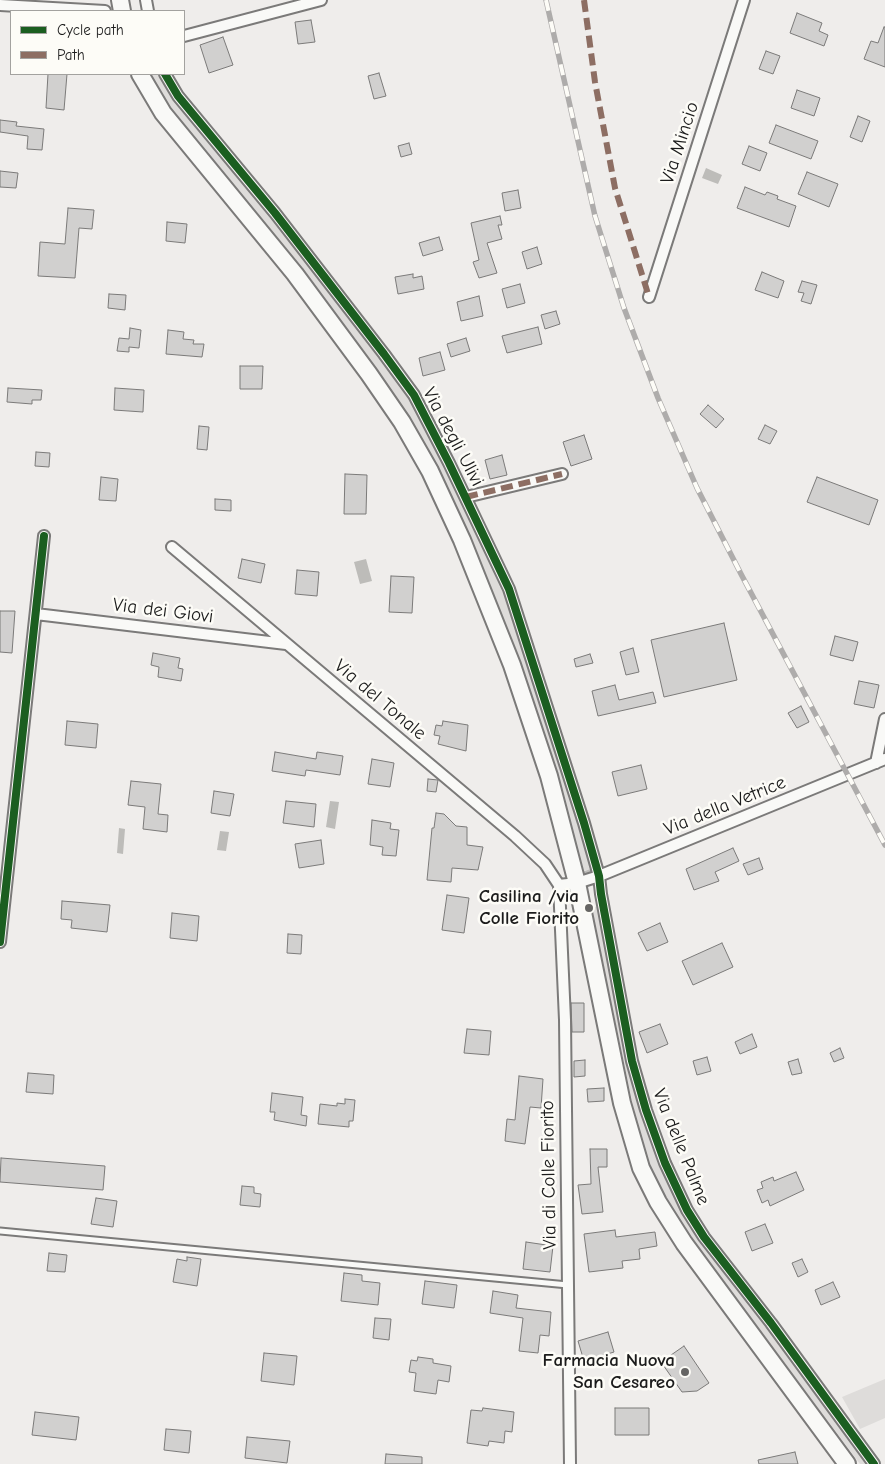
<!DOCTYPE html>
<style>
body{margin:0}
#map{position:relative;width:885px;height:1464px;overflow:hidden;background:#efedeb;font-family:"Comic Neue",sans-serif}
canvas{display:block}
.legend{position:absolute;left:10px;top:10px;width:175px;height:65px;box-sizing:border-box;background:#fdfcf7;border:1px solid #a3a29f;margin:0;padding:6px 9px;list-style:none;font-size:15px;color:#1c1c1c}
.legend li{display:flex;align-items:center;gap:10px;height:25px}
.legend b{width:25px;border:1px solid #a3a29f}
</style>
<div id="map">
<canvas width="885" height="1464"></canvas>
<ul class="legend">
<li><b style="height:6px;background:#1b5e20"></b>Cycle path</li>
<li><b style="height:6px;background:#8d6e63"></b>Path</li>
</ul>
</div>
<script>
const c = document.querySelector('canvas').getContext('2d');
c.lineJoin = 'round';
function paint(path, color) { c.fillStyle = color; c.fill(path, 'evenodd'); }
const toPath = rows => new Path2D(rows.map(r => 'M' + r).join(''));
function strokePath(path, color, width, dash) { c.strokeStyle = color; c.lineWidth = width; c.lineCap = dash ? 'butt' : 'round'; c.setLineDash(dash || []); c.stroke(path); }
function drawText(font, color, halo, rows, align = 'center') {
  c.font = font + ' "Comic Neue",sans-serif'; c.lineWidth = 5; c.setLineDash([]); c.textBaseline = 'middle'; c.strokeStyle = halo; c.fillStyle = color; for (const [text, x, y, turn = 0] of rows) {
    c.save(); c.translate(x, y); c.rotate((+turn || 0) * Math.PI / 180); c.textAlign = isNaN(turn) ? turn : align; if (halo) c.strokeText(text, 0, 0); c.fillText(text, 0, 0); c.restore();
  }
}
const green = toPath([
 [148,74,163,74,408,393,430,433,496,568,520,635,593,868,584,871,546,739,483,568,449,492,405,411,382,376,307,275,173,112],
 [599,906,630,1063,674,1191,872,1464,860,1464,685,1230,659,1190,641,1143,591,908],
 [885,1379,885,1418,860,1429,842,1397]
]);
const water = toPath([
 [706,168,722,175,718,184,702,178],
 [366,559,372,581,360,584,354,562],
 [330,801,339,802,335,829,326,827],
 [119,828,125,829,123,854,117,853],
 [220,831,229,832,226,851,217,850]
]);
const stream = toPath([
 [585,873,593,870]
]);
const building = toPath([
 [797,13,822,23,819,31,828,35,824,46,790,33,797,13],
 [311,20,315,42,298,44,295,22,311,20],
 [884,27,885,27,885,67,864,59,871,41,878,43,884,27],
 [223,37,233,65,209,73,200,45,223,37],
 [766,51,780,56,773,74,759,69,766,51],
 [379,73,386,96,374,99,368,76,379,73],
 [48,74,67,74,64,110,46,108,48,74],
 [797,90,820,98,814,116,791,108,797,90],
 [858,116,870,121,862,142,850,137,858,116],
 [0,120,17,122,16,126,44,129,42,150,27,149,28,136,0,132,0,120],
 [776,125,818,141,811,159,769,143,776,125],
 [409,143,412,154,401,157,398,146,409,143],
 [749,146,767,153,760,171,742,164,749,146],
 [0,171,18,173,16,188,0,187,0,171],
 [807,172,838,184,829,207,798,194,807,172],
 [745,187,765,195,767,192,778,196,777,199,796,206,789,227,737,208,745,187],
 [518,190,521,208,505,211,502,193,518,190],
 [68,208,94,210,92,229,79,228,75,278,38,276,40,242,65,244,68,208],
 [500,216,502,225,498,225,502,239,487,243,497,273,479,278,473,262,479,260,471,223,500,216],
 [167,222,187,224,185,243,166,241,167,222],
 [439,237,443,250,423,256,419,243,439,237],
 [537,247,542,264,527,269,522,252,537,247],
 [762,272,784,281,778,298,755,290,762,272],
 [413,274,413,278,422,276,424,289,398,294,395,277,413,274],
 [802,281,817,285,811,304,801,301,804,293,798,292,802,281],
 [520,284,525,303,507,308,502,289,520,284],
 [109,294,126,295,125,310,108,308,109,294],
 [479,296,483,316,461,321,457,302,479,296],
 [556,311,560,324,545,329,541,315,556,311],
 [538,327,542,344,507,353,502,336,538,327],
 [130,328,141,330,139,348,129,347,129,352,117,351,119,338,129,339,130,328],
 [168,330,184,332,183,339,194,340,193,344,204,344,202,357,166,354,168,330],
 [466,338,470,351,451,357,447,344,466,338],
 [440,352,445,370,423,376,419,358,440,352],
 [240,366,263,366,262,389,240,389,240,366],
 [8,388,42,390,41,400,32,400,32,404,7,402,8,388],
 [115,388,144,390,143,412,114,410,115,388],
 [708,405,724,419,716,428,700,414,708,405],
 [765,425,777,431,770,444,758,439,765,425],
 [199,426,209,427,207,450,197,449,199,426],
 [584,435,592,459,571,466,563,442,584,435],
 [36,452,50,453,49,467,35,466,36,452],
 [502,455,507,475,490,479,485,460,502,455],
 [345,474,367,475,366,514,344,514,345,474],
 [101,477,118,479,116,501,99,500,101,477],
 [817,477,878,500,869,525,807,502,817,477],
 [215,499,231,500,231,511,215,510,215,499],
 [242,559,265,564,261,583,238,578,242,559],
 [297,570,319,572,317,596,295,594,297,570],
 [391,576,414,577,412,613,389,612,391,576],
 [0,611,15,611,12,653,0,652,0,611],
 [724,623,737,680,664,697,651,640,724,623],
 [835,636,858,642,853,661,830,655,835,636],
 [633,648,639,672,626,675,620,652,633,648],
 [153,653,180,658,178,668,183,669,181,681,158,677,159,667,151,665,153,653],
 [590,654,593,663,576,667,574,659,590,654],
 [859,681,879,685,874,708,854,704,859,681],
 [615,685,619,700,653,692,656,703,598,716,592,691,615,685],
 [801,706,809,722,797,728,788,713,801,706],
 [67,721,98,724,96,748,65,745,67,721],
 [443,721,468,725,466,751,438,744,440,736,434,735,436,725,442,726,443,721],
 [275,752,316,759,317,752,343,756,340,775,306,770,305,776,272,771,275,752],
 [372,759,394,763,390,787,368,784,372,759],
 [641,765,647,789,618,796,612,772,641,765],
 [428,779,438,780,436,792,427,791,428,779],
 [131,781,161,784,158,814,168,815,167,832,143,829,145,807,128,805,131,781],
 [214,791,234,794,230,816,211,813,214,791],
 [286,801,316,804,314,827,283,823,286,801],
 [436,813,444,814,456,826,467,827,467,845,483,847,478,870,452,868,451,882,427,880,432,828,434,828,436,813],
 [372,820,391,823,390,829,399,830,396,856,382,855,383,847,370,845,372,820],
 [321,840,324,864,299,868,295,844,321,840],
 [733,848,739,861,715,872,719,881,694,890,686,869,733,848],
 [759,858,763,869,748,875,743,864,759,858],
 [447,895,469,898,464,933,442,930,447,895],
 [62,901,110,905,107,932,71,928,72,920,61,919,62,901],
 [172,913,199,916,197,941,170,938,172,913],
 [660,923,668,942,647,951,638,933,660,923],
 [288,934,302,935,301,954,287,953,288,934],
 [722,943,733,967,693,985,682,961,722,943],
 [571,1003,584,1003,584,1032,572,1032,571,1003],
 [660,1024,668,1044,647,1053,639,1032,660,1024],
 [467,1029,491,1031,489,1055,464,1053,467,1029],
 [752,1034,757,1047,740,1054,735,1042,752,1034],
 [840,1048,844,1058,834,1062,830,1053,840,1048],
 [707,1057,711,1071,697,1075,693,1061,707,1057],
 [798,1059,802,1073,792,1075,788,1062,798,1059],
 [585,1060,585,1076,574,1077,574,1061,585,1060],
 [28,1073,54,1075,53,1094,26,1092,28,1073],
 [519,1076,543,1079,541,1108,530,1107,525,1144,505,1141,507,1119,515,1120,519,1076],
 [604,1088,604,1101,588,1102,587,1089,604,1088],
 [272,1093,303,1097,301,1115,307,1116,306,1126,274,1120,275,1112,270,1112,272,1093],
 [345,1099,355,1100,353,1121,349,1121,349,1127,318,1124,320,1104,337,1106,337,1103,345,1104,345,1099],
 [590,1149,607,1149,607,1167,598,1167,603,1212,582,1214,578,1185,591,1184,590,1149],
 [1,1158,105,1166,103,1190,0,1182,1,1158],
 [796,1172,804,1190,770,1206,768,1200,762,1203,757,1190,763,1188,761,1182,773,1177,774,1181,796,1172],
 [242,1186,254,1187,254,1193,261,1194,260,1207,240,1205,242,1186],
 [96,1198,117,1201,113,1227,91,1224,96,1198],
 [765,1224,773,1243,752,1251,745,1232,765,1224],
 [615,1230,616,1237,655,1232,657,1246,639,1249,640,1259,622,1261,623,1268,589,1272,584,1234,615,1230],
 [526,1242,553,1246,550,1272,523,1269,526,1242],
 [49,1253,67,1255,65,1272,47,1271,49,1253],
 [187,1257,201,1259,197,1286,173,1282,177,1259,187,1261,187,1257],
 [802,1259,808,1272,798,1277,792,1263,802,1259],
 [344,1273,362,1275,362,1281,380,1283,378,1305,341,1301,344,1273],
 [425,1281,457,1285,454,1308,422,1304,425,1281],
 [833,1282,840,1297,821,1305,815,1290,833,1282],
 [493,1291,518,1295,516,1308,551,1312,549,1336,540,1335,538,1353,519,1351,523,1318,490,1313,493,1291],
 [375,1318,391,1319,389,1340,373,1338,375,1318],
 [608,1332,614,1352,584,1361,578,1341,608,1332],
 [684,1346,709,1383,697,1391,682,1392,661,1362,684,1346],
 [264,1353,297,1356,294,1385,261,1381,264,1353],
 [418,1357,433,1359,433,1363,451,1366,449,1382,438,1380,436,1394,414,1391,416,1373,409,1372,411,1360,417,1361,418,1357],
 [483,1408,514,1412,512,1432,505,1431,504,1443,489,1441,488,1446,467,1443,471,1410,482,1411,483,1408],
 [615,1408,649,1408,649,1435,615,1435,615,1408],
 [35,1412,79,1417,76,1440,32,1435,35,1412],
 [166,1429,191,1431,189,1453,164,1450,166,1429],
 [247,1437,290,1441,287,1463,245,1458,247,1437],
 [795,1452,798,1464,759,1464,758,1460,795,1452],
 [386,1454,422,1457,422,1464,385,1464,386,1454]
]);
const service = toPath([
 [0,1231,568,1285]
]);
const minor = toPath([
 [146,0,148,11],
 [0,5,105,11],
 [184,36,321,0],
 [165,74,178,96,275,213,384,354,414,395,449,463,509,589,584,823,599,876,601,894,632,1061,646,1110,665,1163,687,1210,704,1237,771,1323,874,1464],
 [649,297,744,0],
 [466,497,562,474],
 [172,547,515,836,545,864,559,885,565,1020,570,1464],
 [36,614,286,644],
 [876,763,885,719],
 [559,885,577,883,599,876,885,759],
 [0,942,44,536]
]);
const primary = toPath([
 [120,0,122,11],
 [140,74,163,113,295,274,369,374,402,422,430,471,462,540,512,665,549,776,577,883,622,1103,641,1168,658,1202,684,1243,847,1464]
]);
const rail = toPath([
 [546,0,595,216,624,308,658,398,697,488,741,574,885,845]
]);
const quiet = toPath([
 [584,0,595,82,615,188,649,297],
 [466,497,562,474]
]);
const cycleway = toPath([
 [165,74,178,96,275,213,384,354,414,395,449,463,509,589,584,823,599,876,601,894,632,1061,646,1110,665,1163,687,1210,704,1237,771,1323,874,1464],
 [0,942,44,536]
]);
const markers = [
 [589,908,5,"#666564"],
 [685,1372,5,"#666564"]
];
const streetNames = [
 ["Via Mincio",680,143,-72],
 ["Via degli Ulivi",453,437,62],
 ["Via dei Giovi",163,611,7],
 ["Via del Tonale",380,700,40],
 ["Via della Vetrice",725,806,-22],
 ["Via delle Palme",681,1147,68],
 ["Via di Colle Fiorito",549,1175,-91]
];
const poiNames = [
 ["Casilina /via",579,897],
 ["Colle Fiorito",579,919],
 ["Farmacia Nuova",675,1361],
 ["San Cesareo",675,1383]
];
paint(green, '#dedcda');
paint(water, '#bdbcb9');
strokePath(stream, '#bdbcb9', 4);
paint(building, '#d1d0cf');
strokePath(building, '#7b7a79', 1);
strokePath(service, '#7b7a79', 9);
strokePath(minor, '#7b7a79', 14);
strokePath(primary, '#7b7a79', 20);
strokePath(service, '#f9f9f7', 5);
strokePath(minor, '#f9f9f7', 10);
strokePath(primary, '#f9f9f7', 16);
strokePath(rail, '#aeacab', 5.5);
strokePath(rail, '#fdfcf7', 4, [11]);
strokePath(quiet, '#8d6e63', 6, [12, 6]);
strokePath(cycleway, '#1b5e20', 8);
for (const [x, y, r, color] of markers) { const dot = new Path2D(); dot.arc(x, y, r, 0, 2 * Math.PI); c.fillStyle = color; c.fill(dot); strokePath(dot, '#fdfcf7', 2); }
drawText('19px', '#1c1c1c', '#fdfcf7', streetNames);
drawText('bold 19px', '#1c1c1c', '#fdfcf7', poiNames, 'right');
</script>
